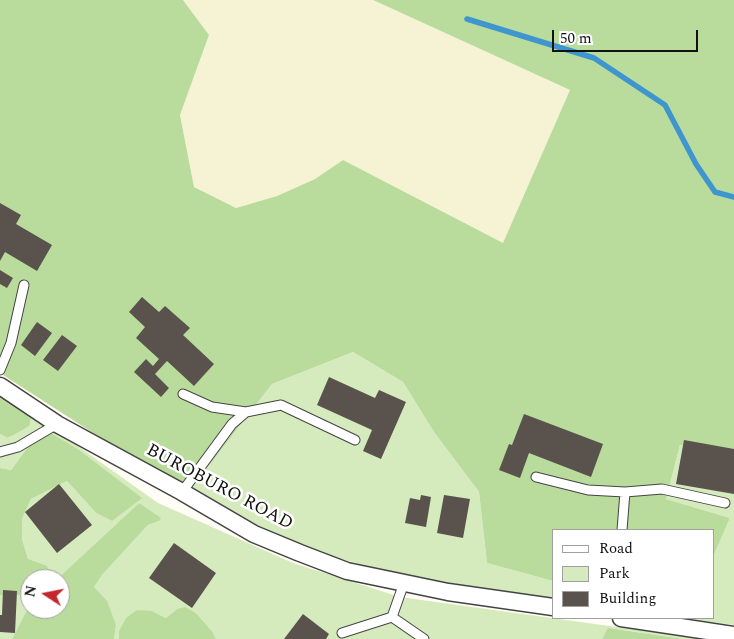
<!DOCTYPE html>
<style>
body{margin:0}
#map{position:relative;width:734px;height:639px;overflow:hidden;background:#fffdf5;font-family:Spectral,serif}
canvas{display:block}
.legend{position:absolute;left:552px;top:529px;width:162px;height:90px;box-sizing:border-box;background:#fff;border:1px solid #a0a0a0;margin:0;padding:6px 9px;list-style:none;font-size:15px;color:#111}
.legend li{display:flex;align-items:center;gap:10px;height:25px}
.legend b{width:25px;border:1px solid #a0a0a0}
.north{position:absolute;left:20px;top:569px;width:50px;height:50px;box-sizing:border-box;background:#fff;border:1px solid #a0a0a0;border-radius:50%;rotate:281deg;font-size:14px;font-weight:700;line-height:20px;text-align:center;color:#111}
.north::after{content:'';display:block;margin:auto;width:18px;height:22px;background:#c4262e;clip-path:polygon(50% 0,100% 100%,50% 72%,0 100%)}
.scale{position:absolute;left:552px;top:30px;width:146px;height:22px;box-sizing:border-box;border:2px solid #111;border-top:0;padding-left:6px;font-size:15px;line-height:18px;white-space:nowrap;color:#111;-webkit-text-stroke:4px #fff;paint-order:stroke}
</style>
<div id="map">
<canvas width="734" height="639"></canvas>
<ul class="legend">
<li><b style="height:6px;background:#fff"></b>Road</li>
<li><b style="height:14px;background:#d5ebbd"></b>Park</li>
<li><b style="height:14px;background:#5a524d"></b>Building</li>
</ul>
<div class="north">N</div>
<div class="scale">50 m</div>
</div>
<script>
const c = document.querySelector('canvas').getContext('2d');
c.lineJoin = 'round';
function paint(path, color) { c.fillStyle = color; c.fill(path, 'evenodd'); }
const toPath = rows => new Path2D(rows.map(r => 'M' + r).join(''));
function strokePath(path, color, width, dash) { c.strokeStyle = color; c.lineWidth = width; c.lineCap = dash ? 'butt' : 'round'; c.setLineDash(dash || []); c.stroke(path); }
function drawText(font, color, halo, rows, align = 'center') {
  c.font = font + ' Spectral,serif'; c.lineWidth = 5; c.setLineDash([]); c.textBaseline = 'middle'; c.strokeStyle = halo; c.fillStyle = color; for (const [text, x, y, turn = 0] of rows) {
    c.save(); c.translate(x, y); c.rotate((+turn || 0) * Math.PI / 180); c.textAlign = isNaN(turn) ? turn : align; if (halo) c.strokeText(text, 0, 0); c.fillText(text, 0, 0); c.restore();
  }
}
const farmland = toPath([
 [183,0,373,0,570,90,503,244,343,160,315,179,277,196,236,208,194,187,180,115,209,35]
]);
const green = toPath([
 [353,352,403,382,434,432,479,492,487,563,553,581,553,601,429,582,329,556,302,546,188,493,272,384],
 [0,394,40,419,158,503,293,563,400,597,703,639,683,639,609,628,602,639,216,639,212,631,196,613,177,609,166,618,152,611,119,631,119,639,114,639,116,625,93,588,102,575,148,525,159,521,139,503,57,579,48,579,51,576,28,559,22,539,22,519,31,499,67,481,96,513,112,521,28,447,11,470,0,468,0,434,9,438,31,418,0,398],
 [680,445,734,455,734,625,686,619,713,618,713,557,730,518,666,499],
 [0,595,30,595,30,604,12,639,0,639]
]);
const forest = toPath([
 [0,0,183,0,209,35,180,115,194,187,236,208,277,196,315,179,343,160,503,243,570,90,373,0,734,0,734,455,680,445,666,499,730,518,713,557,713,530,553,530,553,581,487,563,479,492,434,432,403,382,353,352,272,384,188,493,135,460,0,373],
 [0,398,31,418,29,426,8,438,0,434],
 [49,432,79,450,142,498,112,521,96,513,67,481,31,499,22,519,22,539,28,559,47,566,51,576,48,579,30,579,30,595,0,595,0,468,11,470,28,447],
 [139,503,161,518,159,521,148,525,102,575,94,587,107,601,116,625,114,639,12,639,30,604,30,609,60,609,60,579,57,579],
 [185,607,196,613,212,631,216,639,119,639,119,631,126,618,137,610,152,611,166,618,177,609],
 [608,628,609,628,683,639,602,639]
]);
const stream = toPath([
 [467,19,594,58,665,105,696,164,715,192,734,197]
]);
const building = toPath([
 [0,203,21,215,16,224,52,245,37,271,5,252,0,261],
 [0,270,13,278,7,288,0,284],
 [142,297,159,312,165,306,190,328,183,335,214,364,194,386,167,361,155,374,169,388,161,397,134,372,146,359,153,366,159,359,136,338,145,327,129,312],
 [37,322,52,333,35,356,21,345],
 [62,335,77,346,58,371,43,360],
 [329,377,375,398,379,390,406,402,381,459,363,451,372,430,317,405],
 [524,414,603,444,591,477,529,453,520,478,499,470,509,444,512,445],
 [684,440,734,449,734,494,676,484],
 [59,484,92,525,57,553,25,512],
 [421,495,431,497,426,527,405,523,410,498,420,500],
 [444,495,470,499,463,538,437,533],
 [174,543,216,573,192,608,149,578],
 [3,590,17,591,15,633,0,632,0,615,2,615],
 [303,614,329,634,326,639,284,639]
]);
const lane = toPath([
 [0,370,11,343,24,285],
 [183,394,212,407,246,412],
 [0,452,18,447,57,424],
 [536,477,588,490,625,492],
 [182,492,232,424,246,412,281,405,355,440],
 [622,530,625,492,662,489,725,503],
 [392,617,424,639],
 [342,633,392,617,404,583]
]);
const street = toPath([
 [0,386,57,424,182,492,254,534,300,553,347,571,448,592,553,607],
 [621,618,734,635]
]);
const streetNames = [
 ["BUROBURO ROAD",219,488,28]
];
paint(farmland, '#f6f3d4');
paint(green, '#d5ebbd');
paint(forest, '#b9dc9c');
strokePath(stream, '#3f96cf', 5.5);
paint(building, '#5a524d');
strokePath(lane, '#444', 11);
strokePath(street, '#444', 19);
strokePath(lane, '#fff', 9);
strokePath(street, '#fff', 16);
drawText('18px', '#111', '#fff', streetNames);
</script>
